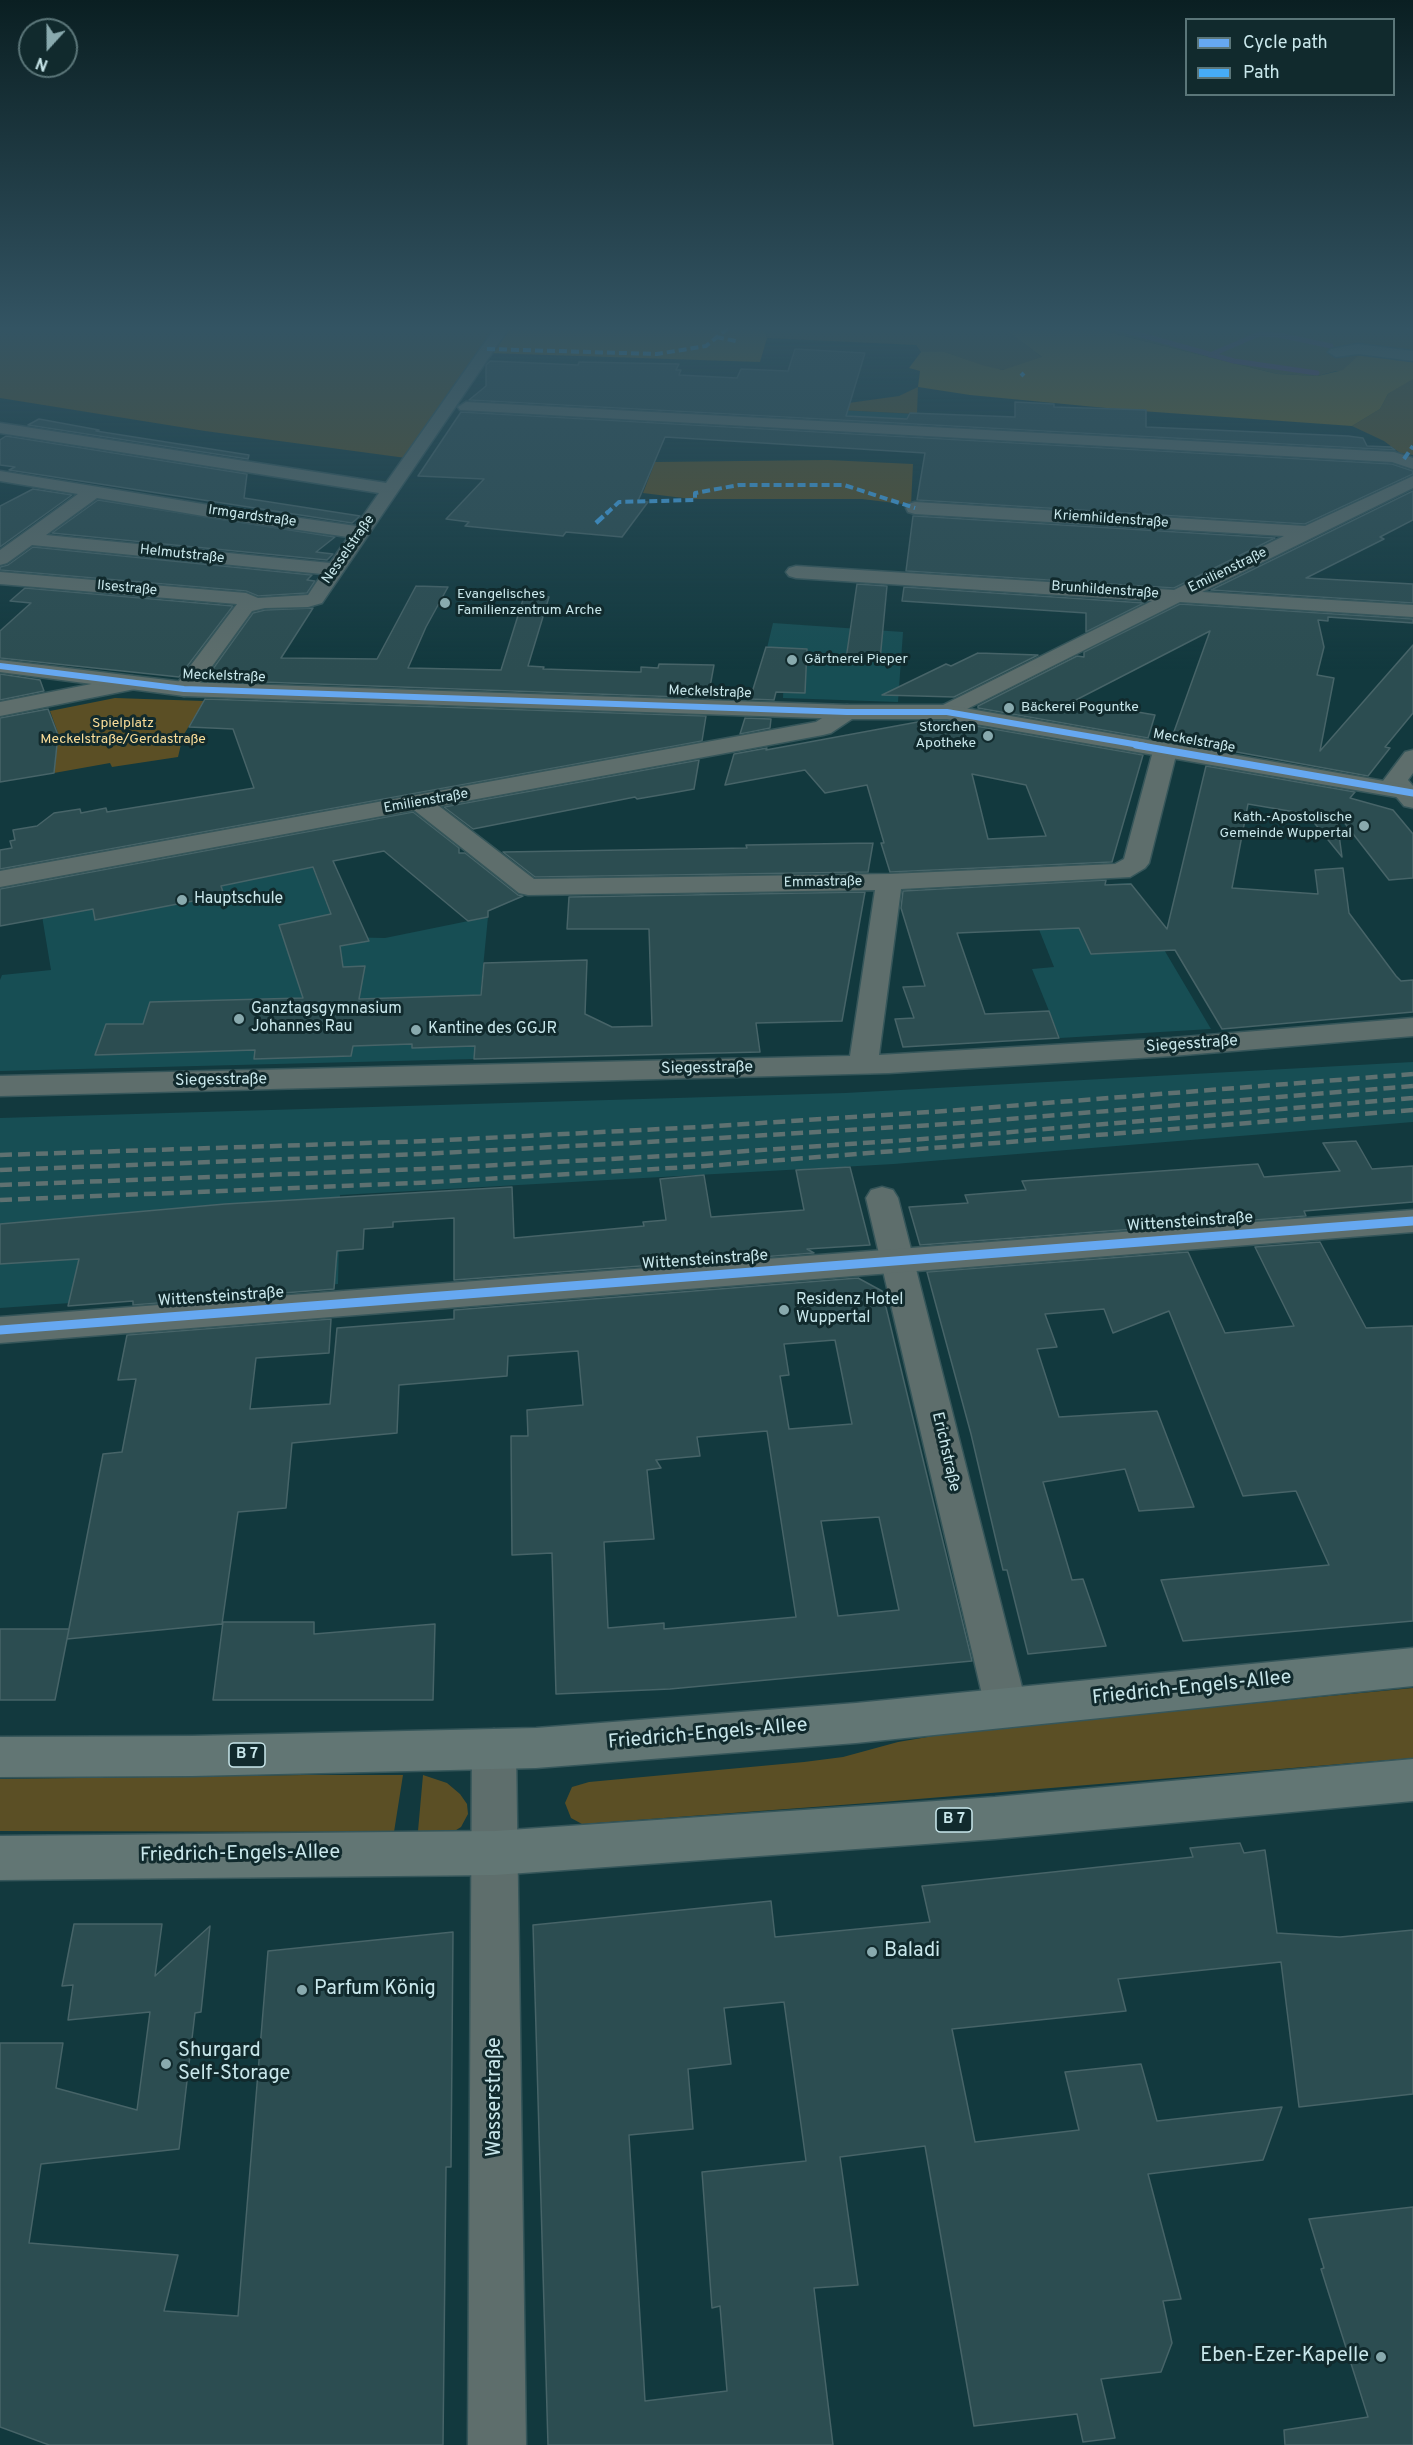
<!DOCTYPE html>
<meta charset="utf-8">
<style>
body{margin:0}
#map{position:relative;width:1413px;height:2445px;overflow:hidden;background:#12393e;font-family:Overpass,sans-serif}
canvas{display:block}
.legend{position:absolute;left:1185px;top:18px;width:210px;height:78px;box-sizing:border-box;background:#112a2d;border:2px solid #5b7679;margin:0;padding:8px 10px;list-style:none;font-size:18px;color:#c9e7eb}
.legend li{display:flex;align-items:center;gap:12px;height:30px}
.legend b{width:30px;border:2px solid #5b7679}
.north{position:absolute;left:18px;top:18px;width:60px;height:60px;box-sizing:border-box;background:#112a2d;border:2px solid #5b7679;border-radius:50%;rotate:201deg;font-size:16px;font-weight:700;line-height:24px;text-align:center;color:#c9e7eb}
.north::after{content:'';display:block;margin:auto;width:21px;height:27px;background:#89aaae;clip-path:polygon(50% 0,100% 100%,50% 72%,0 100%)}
</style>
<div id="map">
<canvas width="1413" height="2445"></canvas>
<ul class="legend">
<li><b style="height:8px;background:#66a8f1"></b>Cycle path</li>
<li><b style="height:8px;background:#46acf6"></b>Path</li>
</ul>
<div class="north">N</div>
</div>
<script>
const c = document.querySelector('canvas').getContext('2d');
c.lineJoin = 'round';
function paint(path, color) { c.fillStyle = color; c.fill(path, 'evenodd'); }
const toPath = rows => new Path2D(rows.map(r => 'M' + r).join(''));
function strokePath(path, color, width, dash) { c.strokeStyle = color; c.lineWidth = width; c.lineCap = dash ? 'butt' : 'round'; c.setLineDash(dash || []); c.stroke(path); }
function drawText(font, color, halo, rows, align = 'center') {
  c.font = font + ' Overpass,sans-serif'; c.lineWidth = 6; c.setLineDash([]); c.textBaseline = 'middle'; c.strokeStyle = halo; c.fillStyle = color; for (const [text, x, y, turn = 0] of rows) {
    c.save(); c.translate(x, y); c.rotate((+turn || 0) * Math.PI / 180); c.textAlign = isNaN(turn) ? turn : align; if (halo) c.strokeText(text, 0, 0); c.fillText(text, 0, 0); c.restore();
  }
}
const built = toPath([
 [839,410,917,414,916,428,818,423,821,415],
 [773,623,903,632,898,702,783,698,784,671,767,648],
 [301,837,339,937,385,938,488,917,474,1059,0,1071,0,980,2,975,51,970,37,886],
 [1131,883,1166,953,1211,1029,1060,1038,1032,969,1054,967,1028,902,1032,888],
 [1413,1062,1413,1122,894,1164,340,1195,338,1284,0,1308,0,1118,845,1093]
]);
const green = toPath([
 [0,328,496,328,406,458,205,431,0,398],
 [764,328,1023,328,1007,330,1048,362,1020,372,989,368,945,352,921,352,916,345,767,338],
 [1098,328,1413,328,1413,371,1336,371,1318,376,1277,374,1120,335],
 [1413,378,1413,455,1400,453,1384,441,1352,426,1380,409,1388,394],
 [918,387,917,414,839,410,827,406,899,396],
 [828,460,913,464,911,505,862,499,691,499,643,493,655,462],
 [115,698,204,701,183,736,178,757,112,767,110,763,54,773,58,733,50,711],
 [1413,1688,1413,1758,882,1802,582,1824,571,1818,565,1803,572,1787,589,1782,804,1762,843,1757,898,1742,963,1731],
 [306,1775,403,1775,394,1832,0,1831,0,1779],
 [423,1775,447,1783,460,1794,467,1804,468,1814,461,1827,453,1832,429,1835,418,1831]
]);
const forest = toPath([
 [506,328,764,328,767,338,760,362,488,353],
 [1023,328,1098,328,1120,335,1277,374,1318,376,1343,370,1361,353,1413,359,1413,379,1388,394,1380,409,1352,426,1127,410,970,395,918,387,920,371,909,368,921,352,945,352,985,366,1003,370,1042,357,1006,330]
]);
const stream = toPath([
 [1116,328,1234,361,1317,373],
 [1210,355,1259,334,1279,335,1331,346]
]);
const building = toPath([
 [795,349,865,353,846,416,907,419,910,413,1015,417,1015,402,1054,404,1054,407,1146,410,1146,427,1348,436,1363,438,1367,446,1391,447,1395,450,469,400,486,386,486,365,490,361,578,365,579,362,679,364,676,370,681,370,679,375,737,378,741,369,788,371,795,349],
 [461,412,1392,464,1413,471,1413,474,1305,524,917,500,925,453,665,437,638,501,648,502,622,537,566,532,563,536,465,526,469,522,446,519,484,479,418,476,461,412],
 [39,419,99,430,96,431,249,455,248,459,28,425,39,419],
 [6,436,247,474,244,498,360,516,352,523,9,470,15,467,0,465,0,440,6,436],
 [33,489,72,495,0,547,0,506,33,489],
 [1413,491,1413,520,1380,537,1384,539,1306,578,1413,584,1413,603,1211,590,1413,491],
 [98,500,335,537,316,552,333,554,327,560,52,533,98,500],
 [913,516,915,516,1275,538,1174,588,906,571,913,516],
 [33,547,312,575,307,580,315,581,307,593,258,596,246,591,0,570,0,567,8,565,33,547],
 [857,584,887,586,880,660,846,659,857,584],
 [416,586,448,587,426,627,408,668,501,670,526,590,549,597,528,666,544,667,543,669,635,672,641,672,641,667,658,668,659,664,714,665,708,698,205,680,253,613,265,610,313,608,281,658,377,659,416,586],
 [904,587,1144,603,1086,632,1086,613,902,601,904,587],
 [25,588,233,606,179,677,0,658,0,631,31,603,10,601,25,588],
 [1180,604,1413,619,1413,623,1328,617,1328,621,1318,620,1324,647,1317,675,1334,678,1320,751,1413,645,1413,713,1385,747,1390,748,1368,776,1171,740,1210,631,1074,701,1155,715,1148,738,978,708,978,706,1077,656,1084,657,1084,652,1180,604],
 [766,647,807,649,805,693,776,692,774,700,750,699,766,647],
 [978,653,1038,655,954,697,882,695,946,664,951,666,978,653],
 [0,674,40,680,44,691,0,700,0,674],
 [205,699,706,716,702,741,0,869,0,850,12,848,10,841,15,840,13,830,37,826,54,813,80,809,81,813,106,808,107,812,254,788,233,729,189,727,205,699],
 [48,709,58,735,54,773,0,782,0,718,48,709],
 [745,718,771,719,770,728,740,734,745,718],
 [923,721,947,721,1143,755,1112,862,890,872,881,843,884,843,867,785,825,793,805,770,725,785,734,754,767,748,766,750,923,721],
 [972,774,1026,785,1046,836,988,839,972,774],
 [699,760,694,789,672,793,637,799,635,797,473,829,444,807,699,760],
 [1206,766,1355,792,1350,798,1393,810,1413,834,1413,878,1389,880,1336,812,1342,857,1307,814,1248,804,1232,888,1318,894,1315,870,1343,868,1349,913,1396,976,1401,981,1413,980,1413,1012,1222,1029,1175,950,1091,954,1079,928,957,933,985,1014,1049,1011,1059,1038,903,1047,895,1019,914,1018,903,987,925,986,901,908,903,891,1106,880,1105,885,1131,884,1167,929,1206,766],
 [413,812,459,848,459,853,465,853,518,895,523,896,488,911,488,917,468,921,384,851,333,861,369,941,340,946,343,967,365,966,359,999,481,995,484,963,587,960,585,1014,612,1027,652,1026,649,929,567,929,569,897,865,892,842,1021,756,1023,760,1052,474,1059,475,1046,412,1048,412,1044,353,1046,351,1056,254,1059,255,1050,95,1055,106,1024,143,1024,150,1002,303,998,279,925,331,914,313,867,221,886,224,895,95,920,93,909,0,926,0,889,413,812],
 [873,843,868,872,535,877,503,852,747,848,746,845,873,843],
 [1356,1141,1372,1169,1413,1166,1413,1202,1304,1211,1306,1216,1242,1221,1239,1215,1174,1220,1176,1226,920,1245,909,1207,968,1203,965,1195,1026,1190,1022,1181,1258,1164,1264,1177,1340,1171,1323,1143,1356,1141],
 [850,1167,870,1245,807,1249,814,1253,454,1280,454,1218,393,1222,393,1227,364,1229,363,1249,337,1251,334,1289,133,1305,133,1301,68,1306,79,1259,0,1264,0,1224,225,1204,512,1187,514,1238,644,1226,643,1222,666,1220,660,1179,704,1175,711,1217,804,1210,796,1170,850,1167],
 [1320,1242,1366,1328,1413,1326,1413,1621,1183,1641,1161,1580,1329,1565,1296,1491,1243,1496,1169,1311,1113,1333,1104,1309,1045,1314,1057,1347,1037,1349,1059,1417,1157,1411,1194,1507,1139,1511,1125,1469,1043,1482,1072,1580,1083,1579,1106,1646,1028,1654,1007,1570,1003,1570,971,1434,927,1272,1188,1252,1225,1333,1294,1326,1255,1247,1320,1242],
 [858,1278,882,1291,972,1661,670,1689,556,1694,552,1553,512,1555,511,1436,528,1436,527,1410,583,1405,578,1351,508,1356,507,1376,399,1385,397,1433,292,1443,286,1508,238,1512,222,1624,67,1639,103,1454,122,1452,136,1379,118,1380,127,1335,331,1319,329,1353,256,1358,250,1409,330,1404,337,1328,454,1319,454,1310,858,1278],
 [835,1340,852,1424,789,1429,780,1376,789,1375,784,1344,835,1340],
 [767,1431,796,1617,664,1629,664,1623,608,1628,604,1542,654,1539,647,1470,661,1468,656,1460,700,1456,697,1437,767,1431],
 [879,1517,899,1610,838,1616,821,1521,879,1517],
 [223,1622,314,1622,314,1634,435,1624,433,1700,213,1700,223,1622],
 [0,1629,69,1629,55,1700,0,1700,0,1629],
 [1240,1843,1244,1853,1265,1850,1277,1933,1340,1937,1413,1930,1413,2094,1299,2107,1281,1962,1118,1979,1126,2011,952,2029,975,2142,1079,2130,1065,2072,1141,2064,1157,2121,1282,2107,1263,2160,1148,2174,1181,2299,1163,2301,1172,2343,1161,2372,1101,2379,1115,2438,1083,2442,1077,2414,974,2426,925,2146,840,2157,858,2285,814,2288,833,2445,548,2445,533,1925,771,1901,775,1937,930,1922,922,1886,1193,1857,1190,1848,1240,1843],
 [784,2002,806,2161,702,2172,712,2308,720,2306,727,2391,645,2401,629,2135,693,2129,688,2069,731,2064,724,2008,784,2002],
 [74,1924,162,1924,155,1976,210,1926,201,2012,195,2013,179,2149,41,2164,29,2243,178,2255,164,2311,238,2316,268,1951,453,1932,451,2167,446,2167,443,2445,49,2445,0,2427,0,2043,63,2043,56,2088,137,2110,150,2012,68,2020,73,1985,62,1986,74,1924],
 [1413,2207,1413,2445,1285,2445,1284,2430,1368,2417,1321,2269,1324,2268,1309,2219,1413,2207]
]);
const minor = toPath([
 [495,328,509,328,322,603,308,607,265,608,252,611,192,694,184,696,176,694,173,689,237,604,0,584,0,572,246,593,258,598,308,595,322,574,32,545,7,563,0,565,0,550,78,494,0,481,0,471,209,505,356,526,379,493,0,433,0,423,386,483,495,328],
 [97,498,209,517,348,537,330,563,46,535,97,498],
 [1358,344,1413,351,1413,361,1358,354,1336,357,1328,352,1331,349,1358,344],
 [466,402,1394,452,1413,458,1413,469,1392,462,460,410,458,407,466,402],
 [1413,476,1413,488,1202,592,1413,605,1413,617,1180,602,947,719,939,717,936,712,939,707,1152,601,796,578,789,576,786,572,789,568,796,566,1174,590,1284,536,915,514,908,512,906,508,908,504,915,502,1305,526,1413,476],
 [132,676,140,678,143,683,140,688,0,716,0,702,132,676],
 [847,705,855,707,858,712,855,717,831,733,823,735,439,806,534,879,889,874,1115,864,1124,859,1153,751,1157,746,1165,744,1173,746,1177,751,1149,863,1145,868,1130,877,901,889,879,1055,1172,1038,1413,1018,1413,1036,1172,1056,889,1073,0,1096,0,1076,850,1056,875,890,528,895,519,893,414,810,0,887,0,871,816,722,839,707,847,705],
 [1413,750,1413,773,1408,780,1413,786,1413,808,1404,806,1383,781,1405,752,1413,750],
 [882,1187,893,1190,898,1198,1027,1707,1021,1721,1006,1726,991,1721,985,1707,866,1198,871,1190,882,1187],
 [494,1729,509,1735,516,1749,526,2445,468,2445,472,1749,479,1735,494,1729]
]);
const tertiary = toPath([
 [0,660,184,682,847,705,947,705,1413,786,1413,800,947,719,847,719,184,696,0,672,0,660],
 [1413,1210,1413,1232,0,1343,0,1317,1413,1210]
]);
const primary = toPath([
 [1413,1648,1413,1686,856,1743,536,1768,192,1776,0,1777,0,1737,192,1736,536,1728,856,1703,1413,1648],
 [1413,1759,1413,1801,995,1839,495,1875,0,1880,0,1836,495,1831,995,1797,1413,1759]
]);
const rail = toPath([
 [0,1155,427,1141,700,1127,945,1111,1413,1074],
 [0,1170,422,1154,702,1139,948,1124,1413,1086],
 [0,1185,423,1169,703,1154,952,1137,1413,1098],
 [0,1200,416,1183,705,1166,1413,1110]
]);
const quietFar1 = toPath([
 [1407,328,1413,328],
 [716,337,736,341],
 [487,349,657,354,706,346,728,328],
 [1021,376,1024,373],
 [1404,459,1413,446],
 [606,514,619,502,695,500,695,493,739,485,844,485,915,508]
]);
const quiet = toPath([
 [596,523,608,512]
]);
const cyclewayFar2 = toPath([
 [0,666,184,689,847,712,947,712,1145,746]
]);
const cyclewayFar1 = toPath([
 [1136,745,1413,793]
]);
const cycleway = toPath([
 [0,1330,1413,1221]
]);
const markers = [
 [445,603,6,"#89aaae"],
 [792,660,6,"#89aaae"],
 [1009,708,6,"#89aaae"],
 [988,736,6,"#89aaae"],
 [1364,826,6,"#89aaae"],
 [182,900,6,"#89aaae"],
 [239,1019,6,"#89aaae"],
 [416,1030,6,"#89aaae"],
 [784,1310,6,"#89aaae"],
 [872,1952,6,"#89aaae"],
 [302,1990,6,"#89aaae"],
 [166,2064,6,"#89aaae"],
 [1381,2357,6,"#89aaae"]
];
const farStreetnames = [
 ["Irmgardstraße",252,517,8],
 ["Kriemhildenstraße",1111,520,4],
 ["Nesselstraße",349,550,-55],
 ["Helmutstraße",182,555,6],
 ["Emilienstraße",1228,571,-26],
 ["Ilsestraße",127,589,5],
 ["Brunhildenstraße",1105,591,4],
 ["Meckelstraße",224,677,2],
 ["Meckelstraße",710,693,2],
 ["Meckelstraße",1194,742,10],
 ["Emilienstraße",426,802,-10],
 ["Emmastraße",823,883,-1]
];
const farPoinames = [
 ["Evangelisches",457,595],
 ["Familienzentrum Arche",457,611],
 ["Gärtnerei Pieper",804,660],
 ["Bäckerei Poguntke",1021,708],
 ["Storchen",976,728,"right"],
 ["Apotheke",976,744,"right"],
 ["Kath.-Apostolische",1352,818,"right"],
 ["Gemeinde Wuppertal",1352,834,"right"]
];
const farParknames = [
 ["Spielplatz",123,724],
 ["Meckelstraße/Gerdastraße",123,740]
];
const shields = [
 [247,1755,36],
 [954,1820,36]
];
const shieldNames = [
 ["B 7",247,1755],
 ["B 7",954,1820]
];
const poiNames = [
 ["Hauptschule",194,900],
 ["Ganztagsgymnasium",251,1010],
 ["Johannes Rau",251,1028],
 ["Kantine des GGJR",428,1030],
 ["Residenz Hotel",796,1301],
 ["Wuppertal",796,1319]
];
const streetNames = [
 ["Siegesstraße",1192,1045,-4],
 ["Siegesstraße",707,1069,-1],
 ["Siegesstraße",221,1081,-1],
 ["Wittensteinstraße",1190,1223,-4],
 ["Wittensteinstraße",705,1261,-4],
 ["Wittensteinstraße",221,1298,-4],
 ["Erichstraße",945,1452,77]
];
const nearStreetnames = [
 ["Friedrich-Engels-Allee",1192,1689,-6],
 ["Friedrich-Engels-Allee",708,1735,-5],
 ["Friedrich-Engels-Allee",240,1855,-1],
 ["Wasserstraße",496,2097,-90]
];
const nearPoinames = [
 ["Baladi",884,1952],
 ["Parfum König",314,1990],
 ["Shurgard",178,2052],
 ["Self-Storage",178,2075],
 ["Eben-Ezer-Kapelle",1369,2357,"right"]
];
paint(built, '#174e54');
paint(green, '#5b4f25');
paint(forest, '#766321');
strokePath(stream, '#6e3872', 5);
paint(building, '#2c4d51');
strokePath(building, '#476468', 1.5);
strokePath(minor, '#36565a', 3);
strokePath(tertiary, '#36565a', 3);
strokePath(primary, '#36565a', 3);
paint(minor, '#5e6e6c');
paint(tertiary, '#5e6e6c');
paint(primary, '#627674');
strokePath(rail, '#5e7171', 4.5, [12, 6]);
strokePath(quietFar1, '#46acf6', 4, [8, 4]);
strokePath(quiet, '#46acf6', 4.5, [10, 4.5]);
strokePath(cyclewayFar2, '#66a8f1', 6);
strokePath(cyclewayFar1, '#66a8f1', 7);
strokePath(cycleway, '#66a8f1', 9);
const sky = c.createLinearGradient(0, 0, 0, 670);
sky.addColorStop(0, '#0a1f22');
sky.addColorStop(0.49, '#335463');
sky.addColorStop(1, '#33546300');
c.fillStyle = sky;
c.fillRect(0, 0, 1413, 670);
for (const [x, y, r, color] of markers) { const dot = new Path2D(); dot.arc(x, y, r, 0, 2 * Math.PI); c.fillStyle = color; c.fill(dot); strokePath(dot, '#112a2d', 2); }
drawText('14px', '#c9e7eb', '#112a2d', farStreetnames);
drawText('14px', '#c9e7eb', '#112a2d', farPoinames, 'left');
drawText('14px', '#fadd99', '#112a2d', farParknames);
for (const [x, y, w] of shields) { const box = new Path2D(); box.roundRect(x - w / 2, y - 12, w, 24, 4.5); c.fillStyle = '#112a2d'; c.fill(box); strokePath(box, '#c9e7eb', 1.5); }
drawText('bold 15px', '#c9e7eb', null, shieldNames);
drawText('16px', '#c9e7eb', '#112a2d', poiNames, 'left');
drawText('16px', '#c9e7eb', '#112a2d', streetNames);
drawText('20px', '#c9e7eb', '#112a2d', nearStreetnames);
drawText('20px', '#c9e7eb', '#112a2d', nearPoinames, 'left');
</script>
